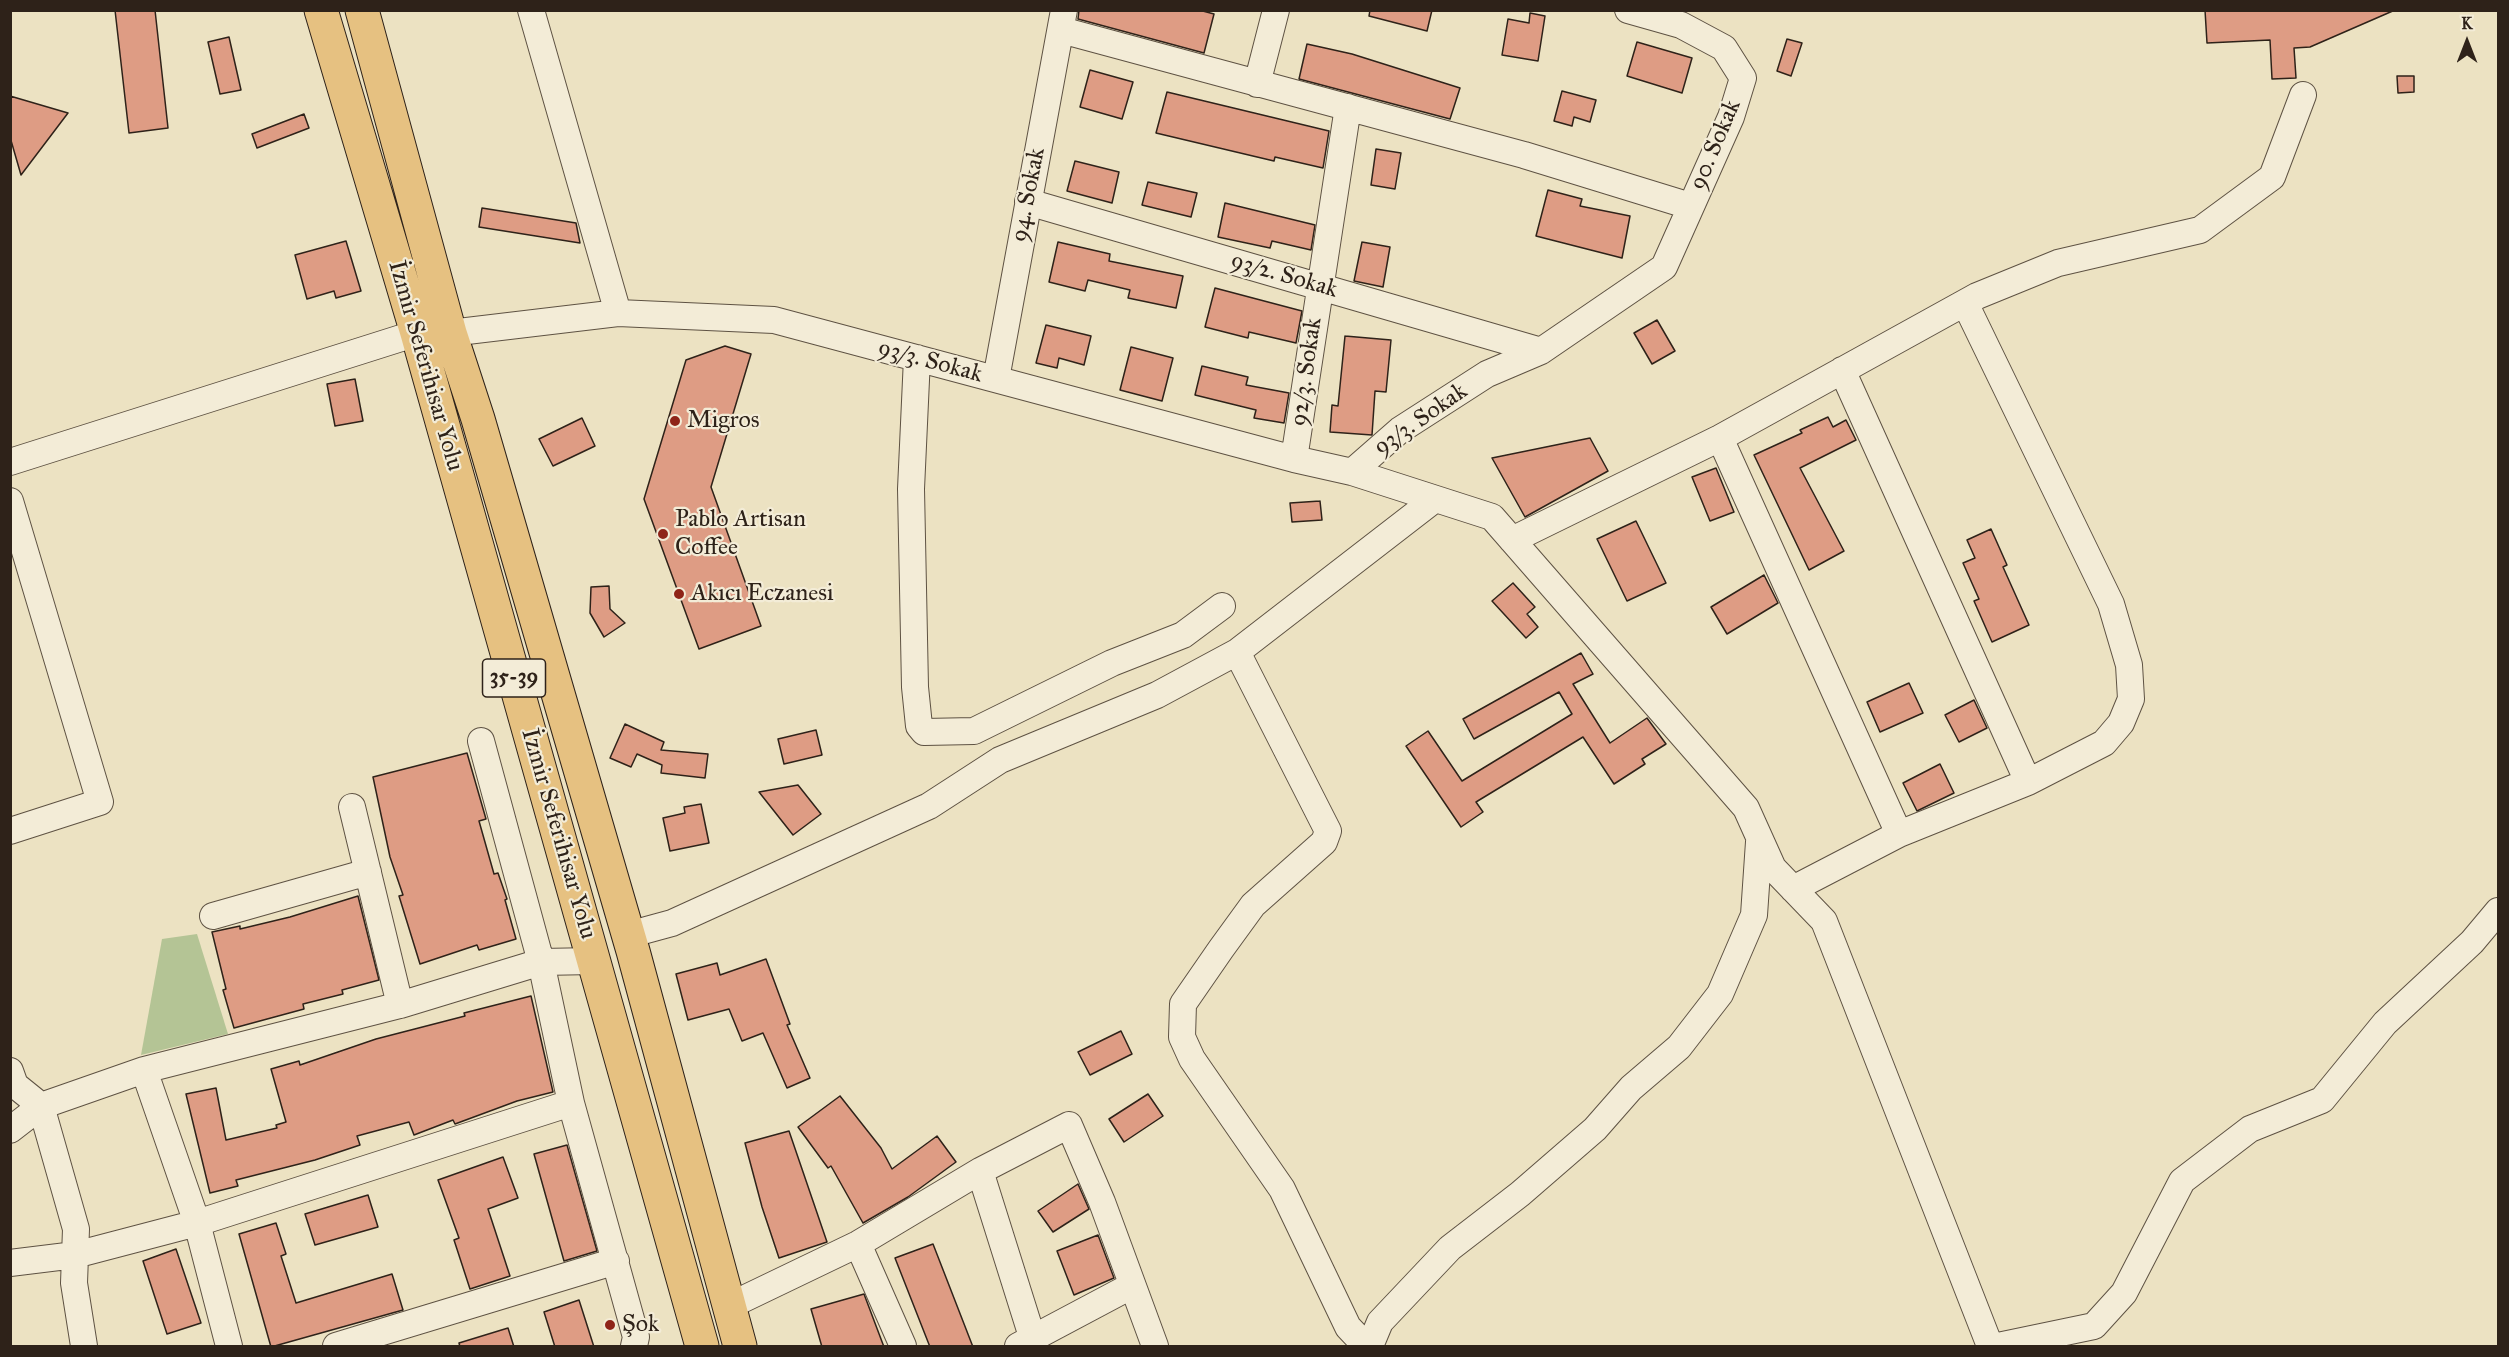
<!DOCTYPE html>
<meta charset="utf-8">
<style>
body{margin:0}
#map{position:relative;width:2509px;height:1357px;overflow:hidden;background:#ece2c2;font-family:"IM FELL Great Primer",serif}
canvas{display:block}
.frame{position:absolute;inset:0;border:12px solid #2e2219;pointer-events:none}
.north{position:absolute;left:2437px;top:12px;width:60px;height:60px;-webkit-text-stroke:4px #f3ecd7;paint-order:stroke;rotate:0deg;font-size:16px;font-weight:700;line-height:24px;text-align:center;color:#2e2219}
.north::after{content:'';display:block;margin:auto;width:21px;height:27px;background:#2e2219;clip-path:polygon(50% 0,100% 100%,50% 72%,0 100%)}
</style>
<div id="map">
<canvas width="2509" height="1357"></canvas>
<div class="frame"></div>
<div class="north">K</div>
</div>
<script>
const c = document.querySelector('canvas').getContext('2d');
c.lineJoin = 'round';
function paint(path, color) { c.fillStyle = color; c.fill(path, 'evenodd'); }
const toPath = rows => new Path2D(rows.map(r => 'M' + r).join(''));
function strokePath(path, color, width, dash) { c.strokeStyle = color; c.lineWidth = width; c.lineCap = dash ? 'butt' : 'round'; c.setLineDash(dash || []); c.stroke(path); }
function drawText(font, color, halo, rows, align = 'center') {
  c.font = font + ' "IM FELL Great Primer",serif'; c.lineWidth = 4.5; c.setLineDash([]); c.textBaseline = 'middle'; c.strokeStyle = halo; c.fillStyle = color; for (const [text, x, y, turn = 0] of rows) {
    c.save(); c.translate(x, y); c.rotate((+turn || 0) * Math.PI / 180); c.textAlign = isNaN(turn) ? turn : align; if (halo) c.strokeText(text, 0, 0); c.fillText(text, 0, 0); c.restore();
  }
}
const green = toPath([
 [197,934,228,1034,141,1055,162,939]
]);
const building = toPath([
 [115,10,155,10,168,128,129,133,115,10],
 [1079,10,1199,10,1214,14,1204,53,1078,19,1079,10],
 [1370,10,1432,10,1427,31,1369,16,1370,10],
 [2205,10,2395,10,2310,47,2294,48,2296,78,2272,79,2270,40,2207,43,2205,10],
 [1530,13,1545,16,1538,61,1502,55,1508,19,1529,23,1530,13],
 [229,37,241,90,220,94,208,42,229,37],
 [1787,39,1802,43,1791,76,1777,71,1787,39],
 [1637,42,1692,58,1682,93,1627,76,1637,42],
 [1307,44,1352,54,1460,88,1450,119,1299,79,1307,44],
 [1090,70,1133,82,1122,119,1080,107,1090,70],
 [2397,76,2414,76,2414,92,2398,93,2397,76],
 [1562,91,1596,100,1590,122,1574,117,1572,126,1554,121,1562,91],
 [1167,92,1329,131,1323,168,1275,157,1274,161,1156,133,1167,92],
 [10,96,68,113,21,175,10,137,10,96],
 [304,114,309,128,257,148,252,134,304,114],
 [1376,149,1401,153,1395,189,1371,185,1376,149],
 [1075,161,1119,172,1112,203,1067,191,1075,161],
 [1148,182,1197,193,1191,217,1142,205,1148,182],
 [1548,190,1582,199,1580,206,1630,216,1622,258,1536,236,1548,190],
 [1225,203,1315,225,1311,250,1272,241,1270,248,1218,237,1225,203],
 [482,208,576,223,580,243,479,227,482,208],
 [346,241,361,291,336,298,334,291,307,299,295,255,346,241],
 [1058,242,1110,254,1109,261,1183,276,1176,308,1128,298,1130,290,1088,280,1085,291,1049,282,1058,242],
 [1362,242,1390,247,1383,287,1354,281,1362,242],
 [1215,288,1302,311,1296,343,1249,332,1248,338,1205,327,1215,288],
 [1657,320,1675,351,1652,364,1634,333,1657,320],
 [1046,325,1091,336,1084,365,1059,358,1057,368,1036,363,1046,325],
 [1345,336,1391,340,1386,392,1375,391,1372,435,1330,432,1332,405,1338,406,1345,336],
 [725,346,751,354,711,487,761,626,699,649,644,499,686,360,725,346],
 [1131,347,1173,358,1162,401,1120,390,1131,347],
 [1202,366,1248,377,1246,385,1289,393,1284,423,1254,418,1256,410,1195,395,1202,366],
 [355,379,363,421,335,426,327,384,355,379],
 [1828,417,1833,427,1846,420,1856,440,1800,468,1844,551,1809,570,1754,455,1802,433,1800,430,1828,417],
 [582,418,595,446,553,466,539,439,582,418],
 [1590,438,1608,471,1525,517,1492,458,1590,438],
 [1716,468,1734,512,1710,521,1692,477,1716,468],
 [1320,501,1322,520,1292,522,1290,503,1320,501],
 [1636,521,1666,583,1627,601,1597,539,1636,521],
 [1991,529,2007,565,2003,567,2029,625,1992,642,1974,601,1979,599,1963,563,1975,558,1967,540,1991,529],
 [1764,575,1778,603,1727,634,1711,607,1764,575],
 [1513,583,1535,607,1527,614,1538,627,1526,638,1492,601,1513,583],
 [609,586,610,609,625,623,604,637,590,613,591,587,609,586],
 [1581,653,1593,674,1573,684,1610,743,1647,718,1666,744,1642,759,1645,764,1614,784,1583,737,1476,802,1483,812,1461,827,1406,746,1428,731,1462,781,1572,714,1559,692,1474,739,1463,719,1581,653],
 [1909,683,1923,713,1880,732,1867,702,1909,683],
 [1974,700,1987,728,1959,742,1945,715,1974,700],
 [625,724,664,742,661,750,708,754,705,778,661,773,662,765,637,754,631,767,610,758,625,724],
 [816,730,822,755,784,764,778,739,816,730],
 [467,753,486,819,479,821,494,874,498,873,507,899,505,900,516,939,479,950,477,945,420,964,399,896,403,895,390,857,373,777,467,753],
 [1940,764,1954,793,1917,811,1903,783,1940,764],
 [798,785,821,814,793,835,759,792,798,785],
 [701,804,709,843,670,851,663,818,685,813,684,807,701,804],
 [358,896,379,980,342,990,343,994,303,1004,304,1009,234,1028,223,990,226,989,212,932,240,926,240,929,290,917,358,896],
 [766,959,790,1024,787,1025,810,1078,787,1088,763,1033,742,1041,729,1009,688,1020,676,974,717,963,720,975,766,959],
 [531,996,553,1092,517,1101,455,1124,453,1120,414,1135,409,1122,357,1136,360,1145,315,1160,236,1180,238,1186,210,1193,186,1094,216,1088,226,1140,277,1128,276,1125,286,1122,271,1069,299,1061,300,1065,376,1039,465,1016,464,1013,531,996],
 [1121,1031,1132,1054,1090,1075,1078,1052,1121,1031],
 [1148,1094,1163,1116,1124,1142,1109,1119,1148,1094],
 [840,1096,881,1148,892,1169,937,1136,956,1162,908,1197,863,1223,831,1166,828,1168,798,1127,840,1096],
 [789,1131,827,1242,779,1258,762,1207,745,1143,789,1131],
 [567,1145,597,1251,564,1261,534,1154,567,1145],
 [503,1157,518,1198,488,1209,510,1276,470,1289,454,1240,459,1238,438,1180,503,1157],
 [1078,1184,1089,1209,1053,1232,1038,1211,1078,1184],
 [368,1195,378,1227,315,1245,305,1214,368,1195],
 [276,1223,286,1254,281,1256,296,1303,392,1274,403,1310,271,1347,239,1234,276,1223],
 [1098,1235,1114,1278,1074,1295,1057,1251,1098,1235],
 [933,1244,973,1347,930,1347,895,1258,933,1244],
 [176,1249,201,1323,167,1334,143,1261,176,1249],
 [864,1294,884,1347,822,1347,811,1309,864,1294],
 [579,1300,594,1347,555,1347,544,1312,579,1300],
 [508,1328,514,1347,460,1347,459,1343,508,1328]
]);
const minor = toPath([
 [531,10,618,313],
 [1061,30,1524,155,1690,206],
 [1257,84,1276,10],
 [1028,202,1541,351],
 [917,358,911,489,915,687,919,726,924,732,974,731,1112,663,1183,635,1222,606],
 [1842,370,2028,782],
 [996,379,1064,10],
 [1720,438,1899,834],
 [1294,459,1348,107],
 [10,462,417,333,450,333,618,313,774,320,1294,459,1352,472,1492,517,1746,808,1773,868,1824,921,1990,1346],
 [1352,472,1400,430,1487,374,1541,351,1664,267,1731,117,1743,78,1724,48,1681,25,1628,10],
 [10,501,100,802,10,831],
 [1512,540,1720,438,1977,296,2058,263,2200,230,2272,177,2303,95],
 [1237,652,1328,831,1324,842,1253,905,1221,949,1183,1004,1182,1037,1192,1059,1282,1189,1348,1327,1366,1346],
 [481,741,541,962,571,1103,636,1337,634,1346],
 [352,807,400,1005],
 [1793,889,1899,834,2028,782,2104,743,2121,723,2131,699,2129,665,2111,604,1965,303],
 [213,916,368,872],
 [628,935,672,923,929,806,1000,760,1157,695,1237,652,1435,499],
 [10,1071,15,1085,41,1106,76,1229,74,1283,84,1346],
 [10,1130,41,1106,144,1070],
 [980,1171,1035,1346],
 [858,1244,903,1346],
 [10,1263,75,1255,197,1223,571,1103],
 [729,1306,858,1244,980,1171,1069,1125,1102,1202,1155,1346],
 [229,1346,197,1223,144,1070,400,1005,541,962,594,961],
 [336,1346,616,1261],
 [1018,1346,1131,1286],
 [1370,1346,1380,1322,1450,1248,1520,1194,1595,1129,1631,1088,1679,1047,1720,994,1754,915,1759,842],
 [1998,1346,2094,1326,2124,1293,2182,1181,2250,1129,2322,1100,2385,1023,2472,942,2498,911]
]);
const major = toPath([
 [321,10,417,333,702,1346],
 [362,10,450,333,478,419,633,951,740,1346]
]);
const markers = [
 [675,421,6,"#8f2418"],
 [663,534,6,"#8f2418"],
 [679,594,6,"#8f2418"],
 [610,1325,6,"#8f2418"]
];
const shields = [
 [514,678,63]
];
const shieldNames = [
 ["35-39",514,678]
];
const streetNames = [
 ["90. Sokak",1716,145,-67],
 ["94. Sokak",1029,195,-79],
 ["93/2. Sokak",1284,276,16],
 ["93/3. Sokak",930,362,15],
 ["İzmir Seferihisar Yolu",425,366,74],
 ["92/3. Sokak",1307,372,-82],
 ["93/3. Sokak",1421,420,-35],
 ["İzmir Seferihisar Yolu",558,834,74]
];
const poiNames = [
 ["Migros",687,421],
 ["Pablo Artisan",675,520],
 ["Coffee",675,548],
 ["Akıcı Eczanesi",691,594],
 ["Şok",622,1325]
];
paint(green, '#b4c495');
paint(building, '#de9c84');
strokePath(building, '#2e2219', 1.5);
strokePath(minor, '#5e5243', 28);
strokePath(major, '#2e2219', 35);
strokePath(minor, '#f3ecd7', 26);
strokePath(major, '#e6c181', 33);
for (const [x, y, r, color] of markers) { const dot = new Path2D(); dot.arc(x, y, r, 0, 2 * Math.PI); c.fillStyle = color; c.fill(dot); strokePath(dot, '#f3ecd7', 2); }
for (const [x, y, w] of shields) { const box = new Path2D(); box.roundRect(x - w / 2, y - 19, w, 38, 4.5); c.fillStyle = '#f3ecd7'; c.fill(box); strokePath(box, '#2e2219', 1.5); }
drawText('bold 22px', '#2e2219', null, shieldNames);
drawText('24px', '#2e2219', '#f3ecd7', streetNames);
drawText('24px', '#2e2219', '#f3ecd7', poiNames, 'left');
</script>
